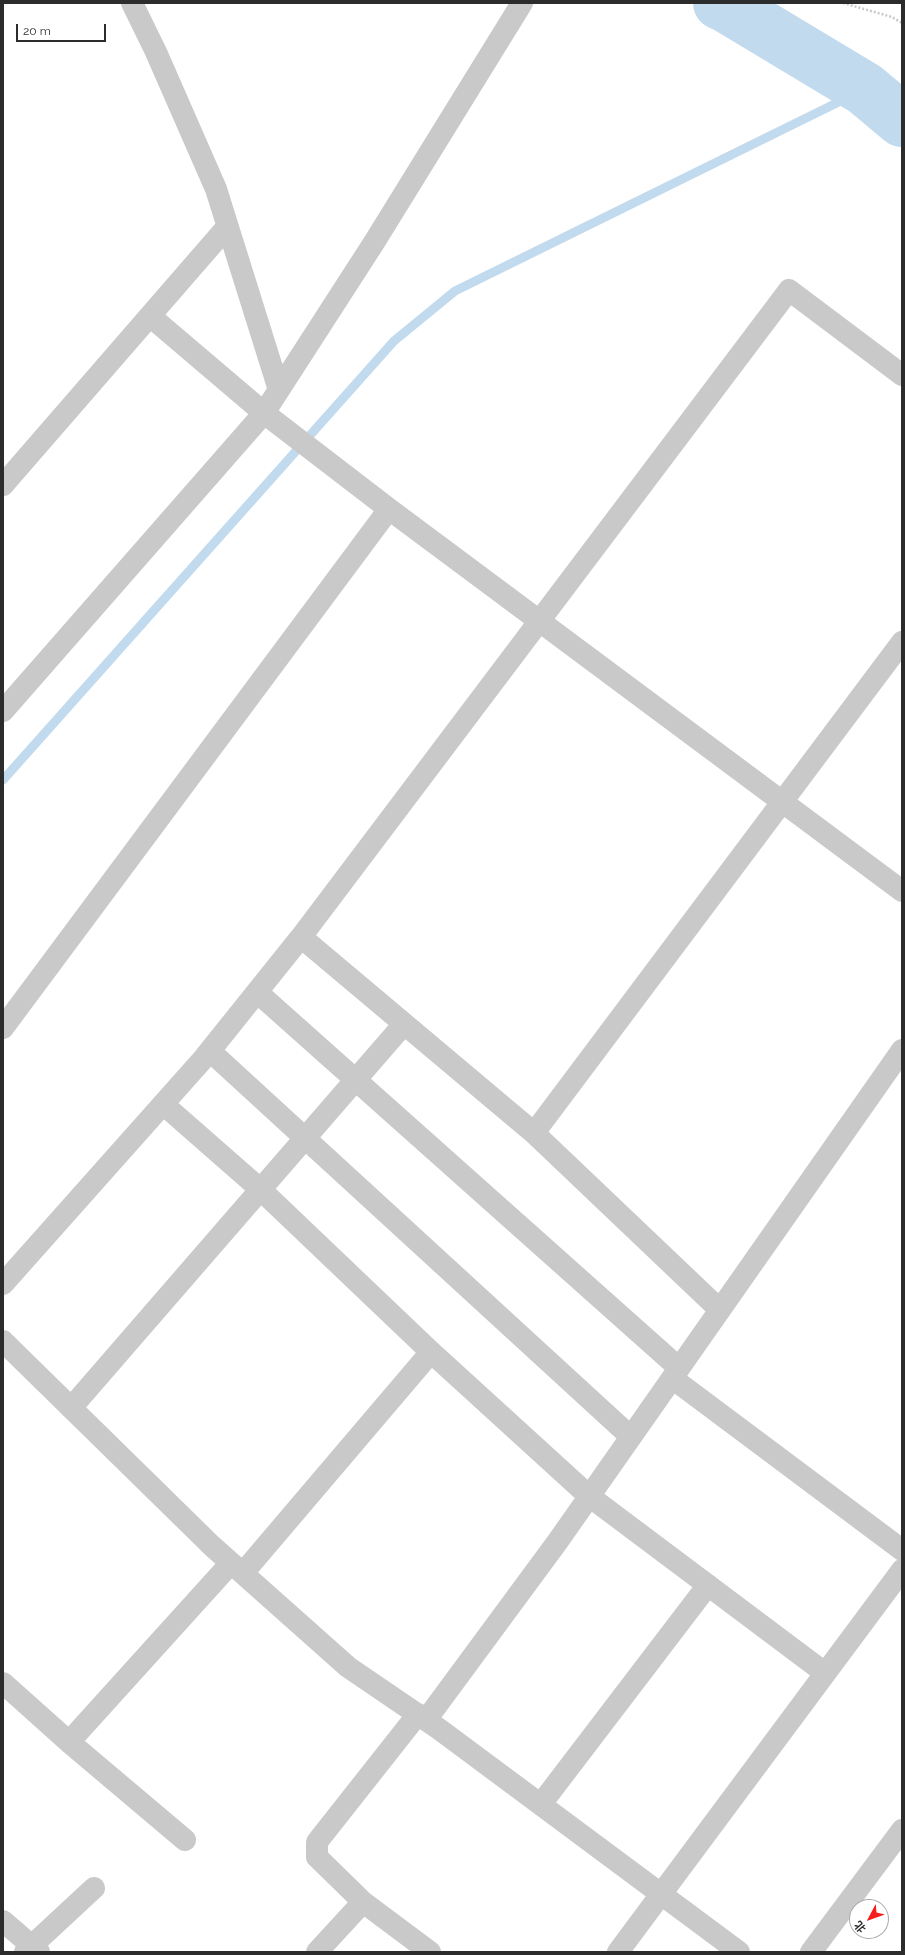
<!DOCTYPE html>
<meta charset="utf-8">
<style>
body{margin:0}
#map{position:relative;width:905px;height:1955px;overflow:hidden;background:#fff;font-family:Raleway,"Noto Sans SC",sans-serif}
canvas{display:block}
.frame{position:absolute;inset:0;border:4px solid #2c2c2c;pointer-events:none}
.north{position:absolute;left:849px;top:1899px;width:40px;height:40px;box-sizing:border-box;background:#fff;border:1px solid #ababab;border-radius:50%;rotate:229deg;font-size:11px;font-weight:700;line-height:16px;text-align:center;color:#2c2c2c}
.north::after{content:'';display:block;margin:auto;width:14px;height:18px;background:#f51d1d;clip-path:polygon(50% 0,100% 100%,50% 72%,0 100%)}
.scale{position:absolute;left:16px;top:24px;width:90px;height:18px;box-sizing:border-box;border:2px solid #2c2c2c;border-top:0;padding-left:5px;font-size:12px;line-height:14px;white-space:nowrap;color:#2c2c2c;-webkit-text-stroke:3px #fff;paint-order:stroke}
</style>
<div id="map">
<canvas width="905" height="1955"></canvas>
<div class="frame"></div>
<div class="north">北</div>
<div class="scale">20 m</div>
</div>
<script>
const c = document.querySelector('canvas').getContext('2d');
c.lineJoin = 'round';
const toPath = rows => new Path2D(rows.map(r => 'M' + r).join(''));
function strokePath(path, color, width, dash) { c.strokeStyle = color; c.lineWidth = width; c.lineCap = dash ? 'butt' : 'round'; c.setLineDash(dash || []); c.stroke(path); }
const stream = toPath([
 [3,780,394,341,455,291,865,89]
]);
const river = toPath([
 [720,3,727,6,865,89,902,120]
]);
const path = toPath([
 [843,3,892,17,902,23]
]);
const minor = toPath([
 [132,3,156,52,216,189,279,390],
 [150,316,264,413,389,509,902,891],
 [3,485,227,227],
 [3,711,264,413,375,241,522,3],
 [301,937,534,1133,720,1310],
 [257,992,679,1368],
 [3,1028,389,509],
 [210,1051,631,1437],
 [163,1104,260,1189,431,1352,589,1496,825,1673],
 [534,1133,902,642],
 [3,1284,204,1058,301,937,789,290,902,375],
 [3,1341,212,1546,348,1667,439,1729,739,1952],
 [672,1378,902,1550],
 [71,1408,404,1024],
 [243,1573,431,1352],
 [3,1683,69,1742,185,1840],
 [418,1714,317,1842,317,1857,363,1902,430,1952],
 [426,1720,558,1541,902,1050],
 [69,1742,231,1563],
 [541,1804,708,1585],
 [3,1921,39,1952],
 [25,1952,94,1888],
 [317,1952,363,1902],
 [618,1952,902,1570],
 [811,1952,902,1830]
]);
strokePath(stream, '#c2daee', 9);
strokePath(river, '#c2daee', 54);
strokePath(path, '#c9c9c9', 2.5, [2, 2]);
strokePath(minor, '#c9c9c9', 22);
</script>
